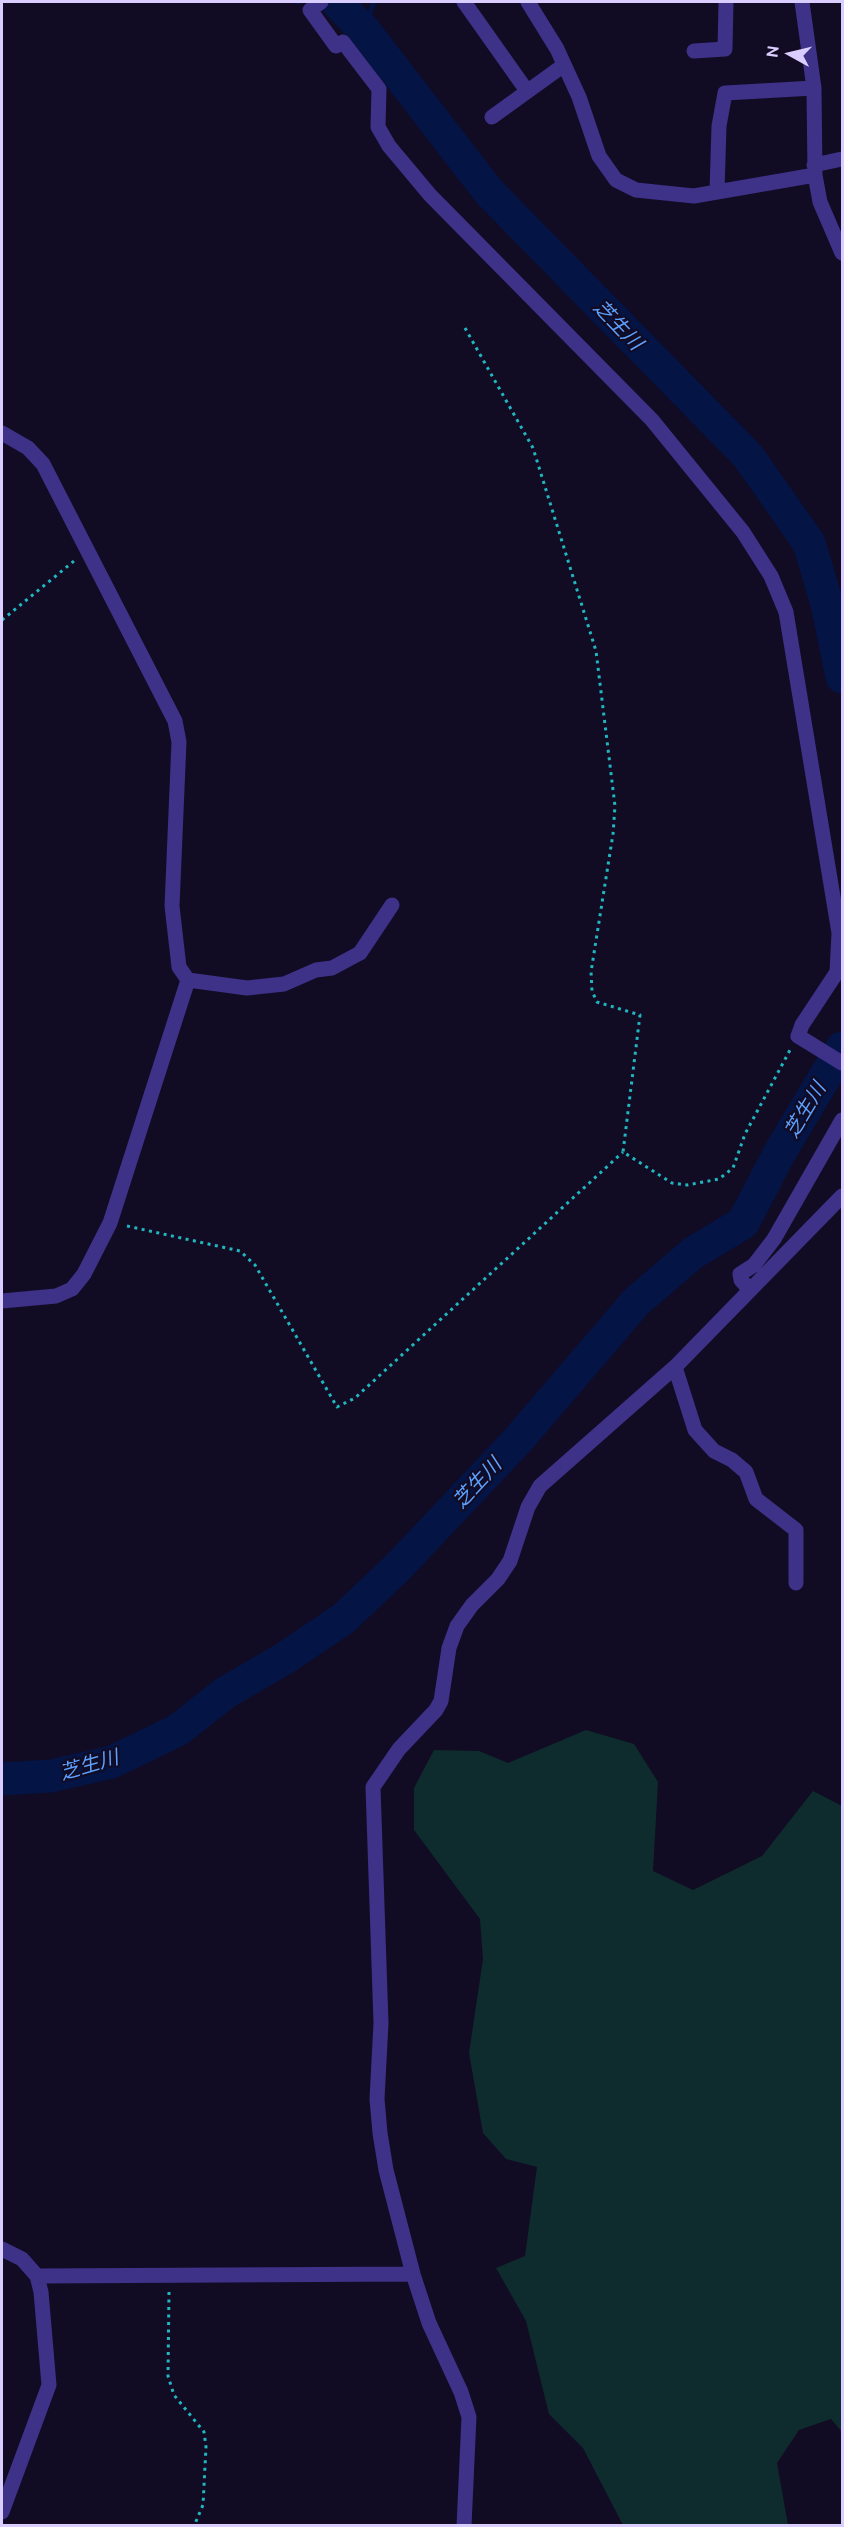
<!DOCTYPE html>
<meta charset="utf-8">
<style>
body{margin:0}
#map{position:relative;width:844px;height:2527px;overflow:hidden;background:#120b24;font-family:Ubuntu,sans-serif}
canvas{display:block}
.frame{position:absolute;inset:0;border:3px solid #d9ceff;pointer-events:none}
.north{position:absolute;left:760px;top:24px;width:60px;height:60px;-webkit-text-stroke:4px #120b24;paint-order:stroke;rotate:278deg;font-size:16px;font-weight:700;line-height:24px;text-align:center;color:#d9ceff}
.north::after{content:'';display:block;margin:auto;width:21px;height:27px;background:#d9ceff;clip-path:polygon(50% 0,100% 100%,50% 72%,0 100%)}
</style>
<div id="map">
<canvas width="844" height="2527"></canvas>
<div class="frame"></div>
<div class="north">N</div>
</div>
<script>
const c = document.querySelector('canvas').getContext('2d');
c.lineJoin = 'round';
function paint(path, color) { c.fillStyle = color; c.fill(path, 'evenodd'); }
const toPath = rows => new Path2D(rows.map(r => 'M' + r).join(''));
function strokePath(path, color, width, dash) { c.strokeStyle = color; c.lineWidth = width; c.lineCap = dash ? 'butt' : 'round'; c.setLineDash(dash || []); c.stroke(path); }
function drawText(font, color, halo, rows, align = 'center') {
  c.font = font + ' Ubuntu,"Noto Sans JP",sans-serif'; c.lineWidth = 4.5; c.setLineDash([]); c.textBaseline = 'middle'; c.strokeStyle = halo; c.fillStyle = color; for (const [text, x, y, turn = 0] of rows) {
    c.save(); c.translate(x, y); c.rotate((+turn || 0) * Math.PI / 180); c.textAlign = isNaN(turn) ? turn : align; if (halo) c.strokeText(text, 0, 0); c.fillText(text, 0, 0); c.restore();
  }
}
const green = toPath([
 [586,1730,634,1744,658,1782,653,1871,693,1890,762,1856,813,1791,842,1806,842,2432,831,2419,799,2430,777,2463,788,2525,623,2525,583,2448,549,2414,526,2321,496,2268,525,2256,537,2167,506,2159,483,2133,469,2053,483,1959,480,1919,414,1830,414,1788,434,1750,479,1751,508,1763]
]);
const water = toPath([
 [317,2,350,2,427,117,387,82]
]);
const stream = toPath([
 [297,2,299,2],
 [364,30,374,2]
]);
const river = toPath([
 [337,2,364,30,489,192,748,456,809,543,827,604,842,677],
 [2,1779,51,1776,112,1762,178,1730,225,1693,285,1658,343,1619,398,1567,517,1441,636,1302,693,1253,743,1223,779,1154,842,1048]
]);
const path = toPath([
 [465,328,533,448,596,651,615,806,613,834,591,972,592,991,597,1002,640,1015,623,1152,672,1183,687,1185,719,1179,733,1168,745,1134,790,1050],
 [2,620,74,561],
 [127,1226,240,1251,255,1265,337,1407,355,1398,623,1152],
 [169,2292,168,2376,174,2395,204,2432,206,2447,203,2505,194,2526]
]);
const minor = toPath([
 [321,2,310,10,336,46,343,42,379,89,378,127,389,146,430,195,652,420,743,532,771,576,786,612,839,933,837,972,802,1025,798,1036,842,1063],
 [464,2,527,91],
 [528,2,557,49,579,97,599,156,616,180,636,190,694,196,815,175],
 [802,2,814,88,815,175,820,202,842,253],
 [694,51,725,49,726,2],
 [492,117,564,65],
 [814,165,842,159],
 [717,191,719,126,725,93,814,88],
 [2,433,28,448,43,464,175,721,179,742,172,906,179,967,188,980,110,1223,84,1274,72,1289,56,1296,2,1301],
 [188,980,247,988,284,984,316,970,332,968,360,953,392,905],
 [749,1289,741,1280,740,1274,754,1265,774,1239,842,1120],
 [675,1367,695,1430,714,1451,732,1460,746,1472,756,1499,796,1530,796,1583],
 [2,2249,22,2259,37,2276,41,2292,49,2385,2,2512],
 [37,2276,413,2274],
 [464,2526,469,2417,461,2392,429,2323,413,2274,386,2170,380,2133,377,2099,381,2023,373,1787,399,1749,436,1710,441,1701,449,1648,457,1626,472,1605,498,1579,510,1561,528,1507,540,1486,675,1367,842,1196]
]);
const waterNames = [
 ["芝生川",618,325,46],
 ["芝生川",805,1110,-59],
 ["芝生川",477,1483,-47],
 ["芝生川",89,1765,-16]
];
paint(green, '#0e2c2e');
paint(water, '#041444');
strokePath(stream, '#041444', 5);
strokePath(river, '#041444', 33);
strokePath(path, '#21b7c0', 3, [3, 4.5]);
strokePath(minor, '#3e3188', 15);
drawText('italic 20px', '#5ca1ff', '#120b24', waterNames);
</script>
